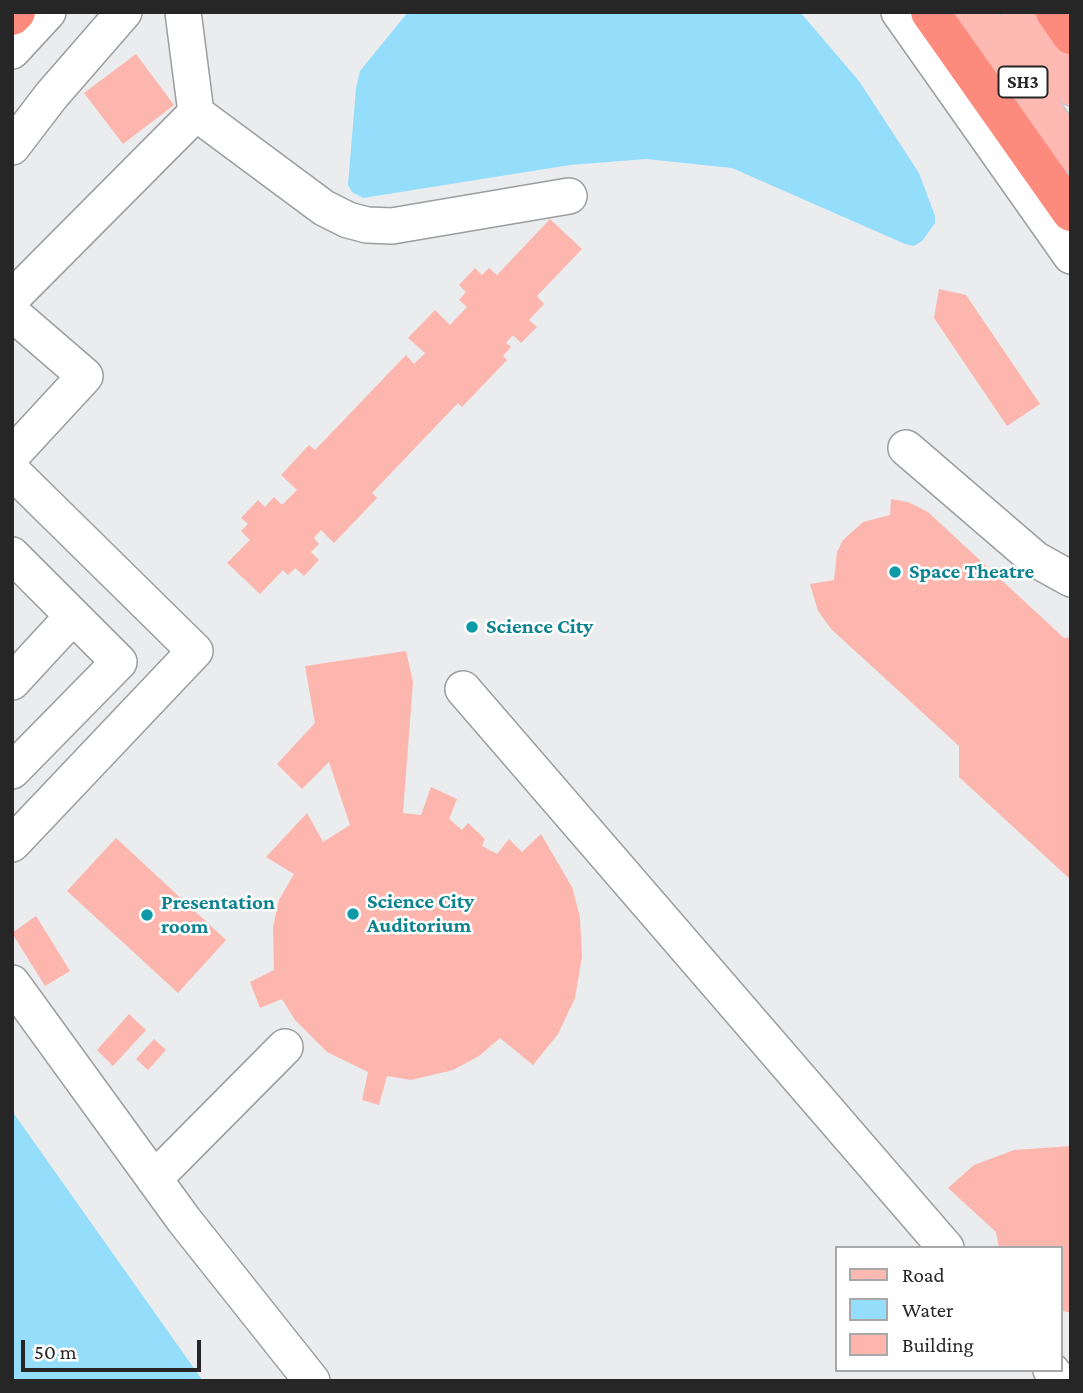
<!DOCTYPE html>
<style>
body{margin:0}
#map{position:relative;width:1083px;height:1393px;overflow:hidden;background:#eaecee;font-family:"Crimson Pro",serif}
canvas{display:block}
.frame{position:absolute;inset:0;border:14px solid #262627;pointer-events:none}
.legend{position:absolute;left:835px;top:1246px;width:228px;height:126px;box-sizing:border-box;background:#fff;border:2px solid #a8a8a9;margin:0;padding:9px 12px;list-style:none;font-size:21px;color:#262627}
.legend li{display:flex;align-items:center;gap:14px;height:35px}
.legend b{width:35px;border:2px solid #a8a8a9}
.scale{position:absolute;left:21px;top:1340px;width:180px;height:32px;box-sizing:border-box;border:4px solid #262627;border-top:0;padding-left:9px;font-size:21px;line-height:24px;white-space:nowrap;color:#262627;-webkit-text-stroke:5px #fff;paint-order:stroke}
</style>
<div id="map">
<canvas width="1083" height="1393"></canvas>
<div class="frame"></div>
<ul class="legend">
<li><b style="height:9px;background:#fdb9b2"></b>Road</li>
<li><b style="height:19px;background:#94defc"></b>Water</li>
<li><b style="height:19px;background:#fdb6ae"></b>Building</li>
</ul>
<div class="scale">50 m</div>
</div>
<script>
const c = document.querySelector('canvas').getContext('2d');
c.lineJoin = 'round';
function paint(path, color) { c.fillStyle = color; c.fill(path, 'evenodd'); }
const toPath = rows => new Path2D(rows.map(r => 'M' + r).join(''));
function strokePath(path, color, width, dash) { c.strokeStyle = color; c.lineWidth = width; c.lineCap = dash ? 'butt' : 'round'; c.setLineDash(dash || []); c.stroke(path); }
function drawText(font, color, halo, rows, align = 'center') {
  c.font = font + ' "Crimson Pro",serif'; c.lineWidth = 5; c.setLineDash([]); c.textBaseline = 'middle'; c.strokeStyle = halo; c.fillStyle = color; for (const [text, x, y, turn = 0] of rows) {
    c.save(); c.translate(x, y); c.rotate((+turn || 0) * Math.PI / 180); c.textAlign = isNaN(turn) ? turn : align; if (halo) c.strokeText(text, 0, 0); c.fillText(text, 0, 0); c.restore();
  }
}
const water = toPath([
 [408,12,800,12,859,81,919,173,935,216,935,223,922,241,914,246,905,244,732,168,646,159,570,165,363,198,352,192,348,185,356,88,360,71],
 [12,1111,203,1381,12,1381]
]);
const building = toPath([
 [136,54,174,105,123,144,84,93],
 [550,219,582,249,537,296,544,304,529,320,537,327,521,343,513,335,506,343,511,347,503,356,507,360,462,407,458,403,372,493,377,498,334,543,321,530,314,538,319,544,311,552,319,560,304,576,295,568,288,575,283,570,260,594,227,563,250,540,241,531,248,524,241,518,258,500,265,507,274,497,282,505,297,490,281,475,309,445,315,450,406,355,414,364,425,353,408,338,435,310,450,325,467,307,459,300,466,292,459,285,475,268,482,275,489,268,497,275],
 [939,289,966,295,1040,404,1007,426,934,318],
 [891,499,908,502,928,512,1064,638,1071,637,1071,880,959,777,959,746,831,629,818,611,810,584,834,580,837,552,843,540,863,522,890,515],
 [406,651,413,682,403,813,421,815,431,787,457,799,449,819,462,830,468,823,485,839,482,846,497,854,509,839,522,852,541,834,572,887,580,917,582,957,575,998,558,1034,533,1065,500,1038,479,1056,453,1070,411,1080,387,1076,379,1105,362,1100,368,1072,327,1052,295,1020,282,999,260,1008,250,982,274,970,273,927,279,900,294,874,266,857,307,813,323,842,350,825,329,762,302,789,277,764,315,723,305,666],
 [116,838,226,940,178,993,67,891],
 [36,916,70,971,45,986,12,933],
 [129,1014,146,1030,113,1066,97,1050],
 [154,1039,166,1050,148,1070,136,1059],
 [1071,1146,1071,1312,1067,1312,1060,1310,1060,1248,999,1248,996,1232,948,1188,974,1165,1014,1150]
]);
const minor = toPath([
 [183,12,196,113,324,208,348,220,367,225,392,226,569,196],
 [899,12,1071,256],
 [12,51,48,12],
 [12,147,51,96,124,12],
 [12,298,196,113],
 [12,313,85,376,12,455],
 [906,448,1035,559,1071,579],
 [12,471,195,651,12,844],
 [12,555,119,662,12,771],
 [12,682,73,616],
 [463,689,946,1248],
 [12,983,184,1220,312,1381],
 [154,1179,285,1047],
 [1051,1370,1060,1381]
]);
const major = toPath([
 [975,12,1071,152],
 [1020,12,1071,86]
]);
const highway = toPath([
 [930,12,1071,212],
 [1055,12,1071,35],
 [12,16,16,12]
]);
const markers = [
 [895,572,7,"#0f9aa8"],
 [472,627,7,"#0f9aa8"],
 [353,914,7,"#0f9aa8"],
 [147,915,7,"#0f9aa8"]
];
const shields = [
 [1023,82,49]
];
const shieldNames = [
 ["SH3",1023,82]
];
const cultureNames = [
 ["Space Theatre",909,572],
 ["Science City",486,627],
 ["Science City",367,902],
 ["Auditorium",367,926],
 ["Presentation",161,903],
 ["room",161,927]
];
paint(water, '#94defc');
paint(building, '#fdb6ae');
strokePath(minor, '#9b9d9e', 38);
strokePath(major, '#c7c7c7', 41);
strokePath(highway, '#c7c7c7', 41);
strokePath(minor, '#fff', 35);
strokePath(major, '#fdb9b2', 38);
strokePath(highway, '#fc8b7e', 38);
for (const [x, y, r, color] of markers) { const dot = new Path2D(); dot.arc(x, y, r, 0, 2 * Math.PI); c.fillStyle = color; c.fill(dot); strokePath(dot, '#fff', 2.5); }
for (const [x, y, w] of shields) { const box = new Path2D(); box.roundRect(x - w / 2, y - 15.5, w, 31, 5); c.fillStyle = '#fff'; c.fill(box); strokePath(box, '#262627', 2); }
drawText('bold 19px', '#262627', null, shieldNames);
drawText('bold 21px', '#0d838f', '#fff', cultureNames, 'left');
</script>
